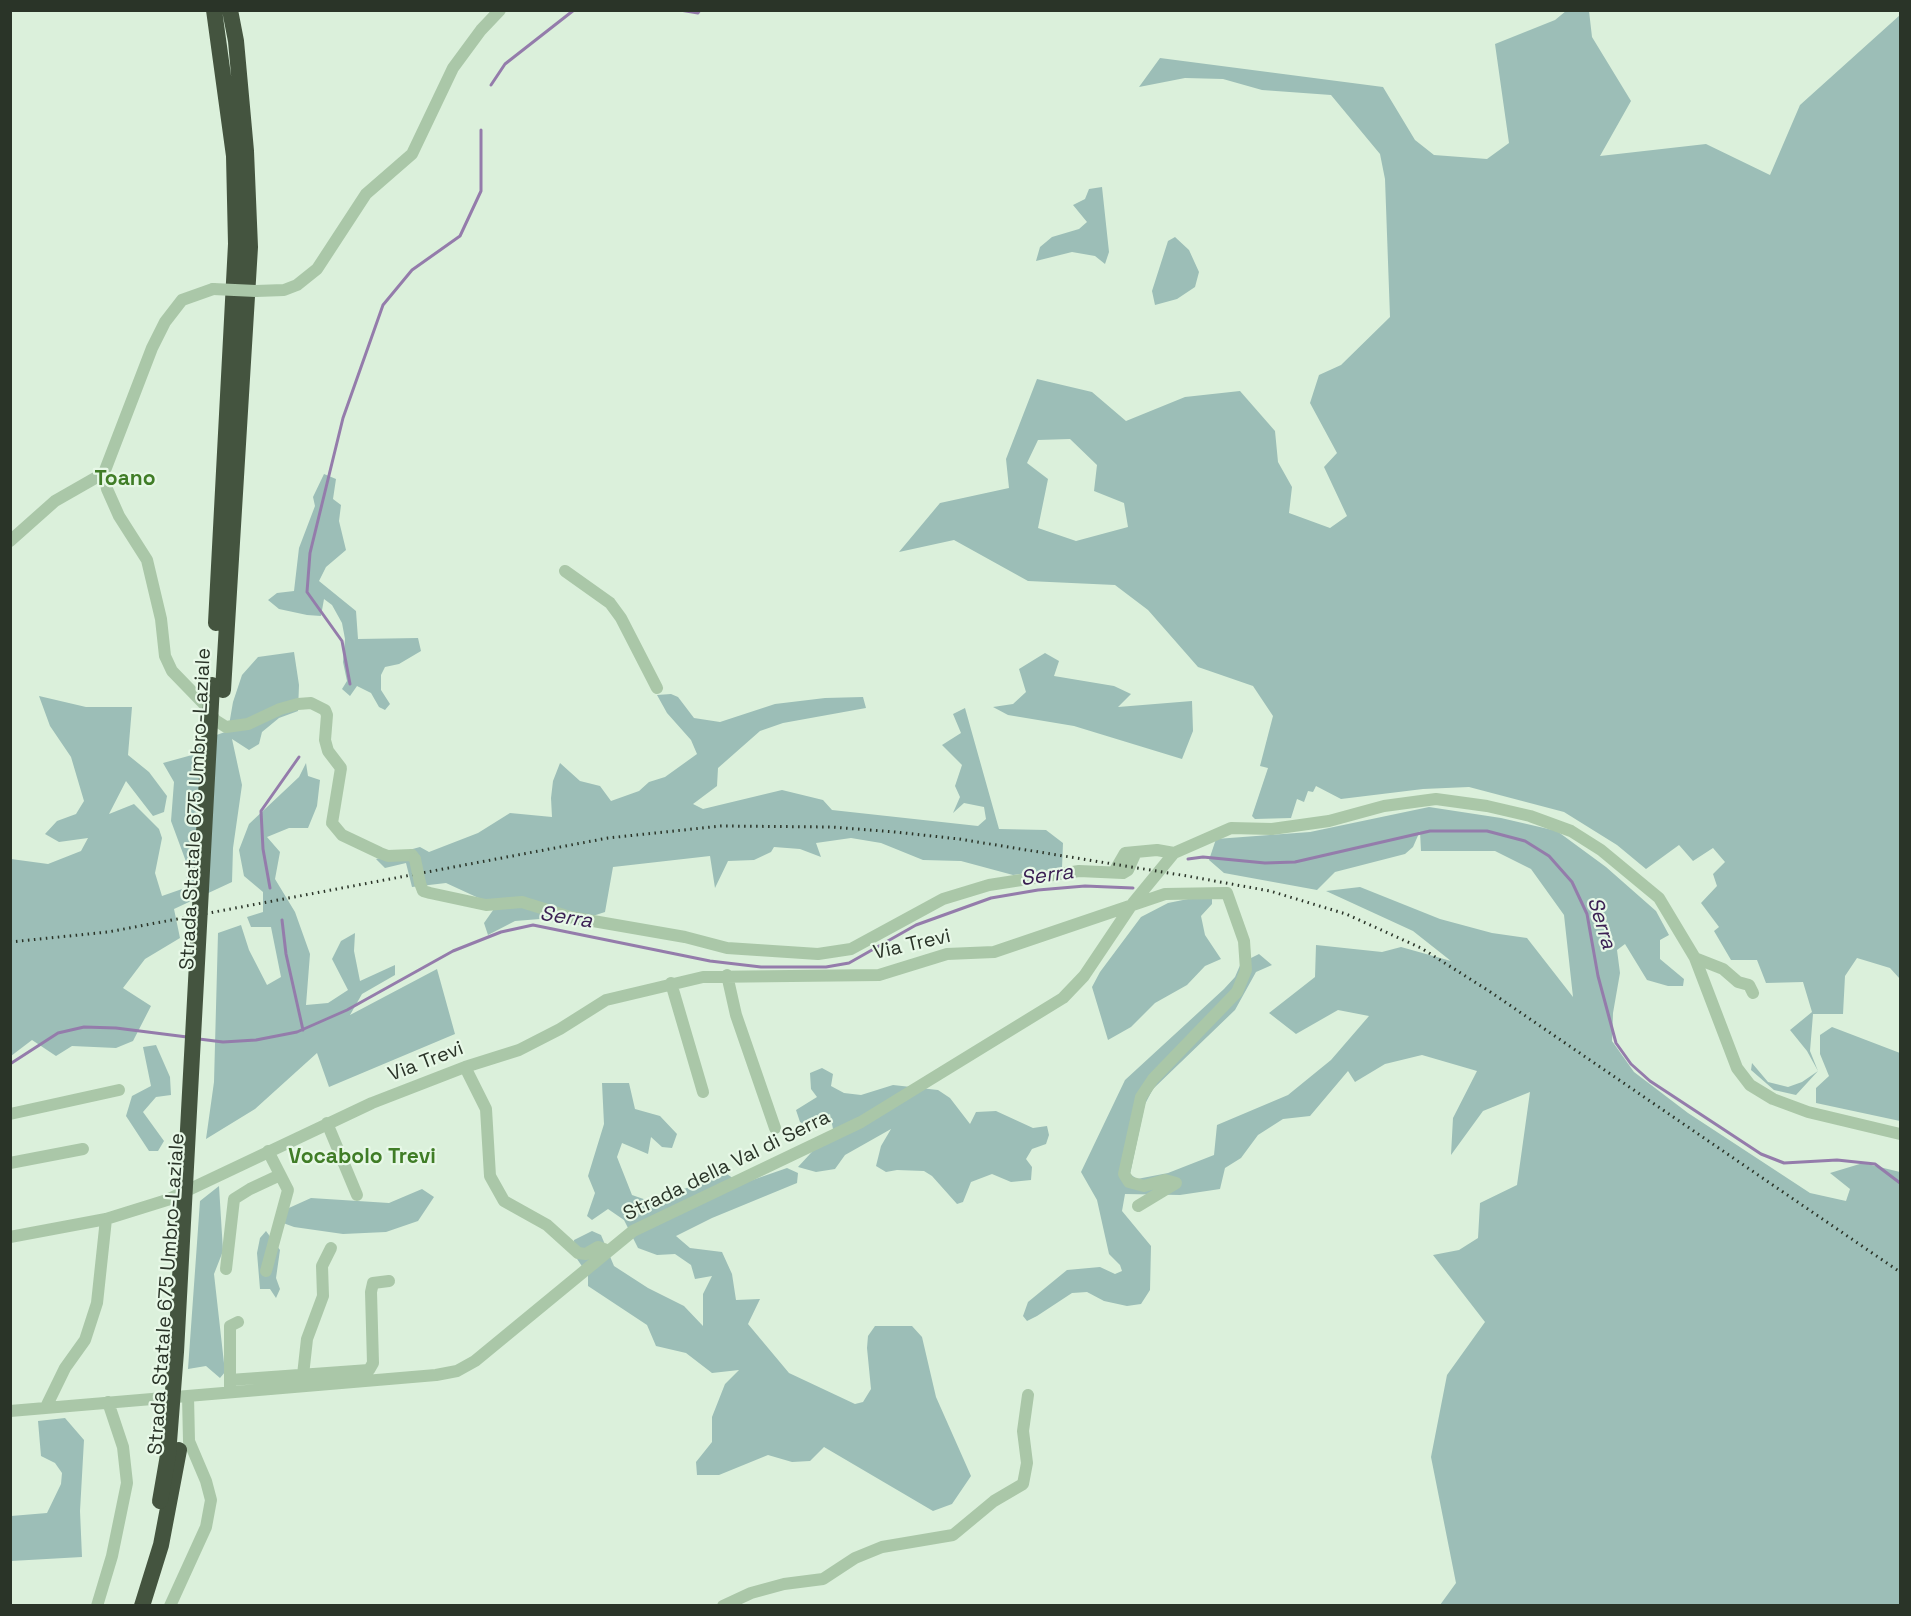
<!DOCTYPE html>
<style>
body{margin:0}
#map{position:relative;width:1911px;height:1616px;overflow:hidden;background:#dbf0db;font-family:"Space Grotesk",sans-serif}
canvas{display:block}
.frame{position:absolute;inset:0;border:12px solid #2a3428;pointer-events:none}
</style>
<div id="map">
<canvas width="1911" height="1616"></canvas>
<div class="frame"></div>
</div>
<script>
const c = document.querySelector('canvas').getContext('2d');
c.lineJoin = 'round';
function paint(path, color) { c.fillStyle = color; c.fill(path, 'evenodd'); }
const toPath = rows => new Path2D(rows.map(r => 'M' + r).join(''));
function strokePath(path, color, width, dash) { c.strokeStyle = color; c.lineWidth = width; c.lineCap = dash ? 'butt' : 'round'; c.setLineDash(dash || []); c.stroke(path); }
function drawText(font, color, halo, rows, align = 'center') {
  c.font = font + ' "Space Grotesk",sans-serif'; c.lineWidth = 4.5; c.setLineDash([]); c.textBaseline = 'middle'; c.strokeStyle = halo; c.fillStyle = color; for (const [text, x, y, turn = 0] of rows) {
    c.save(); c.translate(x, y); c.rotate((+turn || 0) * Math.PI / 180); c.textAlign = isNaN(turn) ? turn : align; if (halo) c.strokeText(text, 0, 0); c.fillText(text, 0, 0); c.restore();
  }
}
const green = toPath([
 [1566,11,1589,11,1592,37,1631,101,1600,156,1706,144,1770,175,1800,105,1900,15,1900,979,1890,968,1857,958,1845,976,1843,1014,1813,1014,1810,1051,1818,1071,1796,1095,1774,1090,1751,1070,1752,1063,1768,1082,1788,1087,1802,1082,1818,1071,1807,1051,1790,1030,1812,1012,1803,982,1766,983,1757,960,1731,960,1714,931,1719,927,1701,903,1717,886,1713,874,1725,862,1713,848,1693,861,1679,845,1646,869,1617,845,1564,812,1469,787,1423,789,1341,799,1316,786,1313,792,1308,791,1304,802,1297,799,1291,818,1255,819,1252,816,1268,768,1260,766,1273,716,1253,686,1198,667,1148,610,1115,585,1028,581,954,540,899,552,940,503,1009,488,1006,459,1037,379,1092,392,1126,421,1185,397,1240,391,1275,431,1278,462,1292,487,1289,513,1330,528,1347,516,1324,467,1337,453,1310,403,1319,375,1341,365,1390,317,1385,179,1380,154,1331,95,1262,90,1223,79,1185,78,1139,87,1160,58,1383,87,1415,140,1434,155,1487,159,1509,143,1495,44,1555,20],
 [1070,439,1097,465,1094,491,1124,503,1128,527,1076,541,1038,528,1048,479,1027,463,1038,440],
 [1102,187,1109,252,1105,264,1095,256,1072,252,1036,261,1040,247,1052,237,1079,229,1087,222,1073,205,1085,199,1089,189],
 [1175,237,1189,250,1199,272,1195,287,1177,299,1155,305,1152,291,1168,241],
 [324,474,336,479,333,499,341,505,339,521,346,550,326,567,319,581,356,611,358,639,418,638,421,651,399,664,385,667,381,675,381,690,390,704,385,710,379,707,371,693,357,686,350,696,342,689,347,681,343,662,345,639,342,623,332,605,324,599,321,616,307,615,279,609,268,600,277,593,294,591,299,548,315,506,313,497],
 [294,652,299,685,298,711,279,718,262,732,259,744,249,750,232,739,242,785,233,848,232,882,174,909,180,938,145,959,123,988,151,1006,133,1041,116,1048,72,1046,56,1056,32,1040,11,1056,11,859,48,864,81,851,88,838,59,842,45,834,57,821,76,814,84,801,71,757,50,726,39,696,86,707,132,707,128,755,149,772,167,796,164,812,153,816,126,781,109,814,134,804,159,829,162,838,155,873,162,896,185,888,188,867,171,821,174,782,163,763,192,755,196,742,228,731,233,702,242,675,258,657],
 [1045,653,1059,661,1054,676,1114,686,1131,694,1118,707,1192,701,1193,731,1182,759,1074,726,1008,715,993,707,1013,704,1026,692,1019,669],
 [671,694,678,697,694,718,720,722,775,704,825,698,863,697,866,708,783,723,760,731,718,768,717,786,693,804,703,809,782,790,823,800,832,810,978,826,986,819,984,807,964,803,953,813,960,797,955,786,962,765,942,745,961,733,953,714,965,708,999,829,1046,830,1063,843,1062,868,1013,875,961,861,923,860,881,843,851,838,816,843,821,857,800,849,774,847,771,852,754,860,728,861,715,888,710,856,613,867,605,912,568,924,540,919,515,921,488,935,484,923,496,906,446,883,412,887,406,863,385,868,376,859,420,847,429,852,478,833,510,813,552,817,551,798,553,781,560,763,580,781,600,786,611,801,639,791,649,782,665,777,697,754,691,740,667,713,657,695],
 [306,763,308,776,320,780,317,806,308,828,289,828,267,837,280,852,275,879,295,912,310,954,306,1005,328,1003,348,990,332,959,341,941,355,933,354,951,360,981,395,965,395,975,362,994,350,1015,437,969,455,1034,329,1087,317,1053,255,1109,206,1139,214,1082,218,933,241,925,249,950,267,985,281,977,271,927,251,927,247,917,263,912,263,892,244,876,239,850,249,824,299,777],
 [1429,807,1501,818,1557,831,1606,867,1656,911,1669,935,1660,940,1660,959,1684,979,1683,986,1668,986,1647,980,1625,944,1617,950,1620,973,1613,1013,1612,1041,1634,1072,1688,1113,1810,1193,1846,1201,1850,1189,1830,1173,1863,1163,1900,1172,1900,1605,1440,1605,1456,1583,1431,1457,1447,1375,1485,1322,1433,1255,1459,1250,1478,1238,1480,1203,1517,1185,1530,1092,1483,1111,1451,1155,1453,1118,1477,1071,1422,1055,1385,1064,1355,1082,1348,1071,1310,1116,1283,1119,1258,1135,1241,1158,1225,1168,1220,1189,1180,1195,1125,1194,1122,1211,1151,1246,1150,1290,1141,1304,1127,1306,1104,1301,1087,1292,1072,1293,1037,1316,1027,1321,1023,1316,1028,1302,1067,1270,1100,1267,1115,1274,1122,1271,1120,1265,1109,1254,1097,1200,1081,1172,1125,1080,1224,989,1235,977,1241,963,1259,954,1272,965,1256,972,1235,1010,1153,1089,1145,1104,1130,1174,1137,1179,1168,1173,1214,1155,1217,1125,1288,1095,1331,1060,1369,1016,1338,1010,1296,1034,1269,1013,1315,977,1316,945,1382,952,1401,947,1451,961,1413,931,1326,891,1360,887,1440,919,1492,933,1527,938,1573,997,1564,915,1531,869,1495,851,1421,851,1420,831,1413,847,1405,854,1335,872,1317,890,1224,873,1209,860,1216,839,1310,832],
 [1203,896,1212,897,1212,904,1201,916,1205,935,1221,959,1205,966,1187,985,1155,1003,1131,1027,1108,1040,1092,987,1100,972,1141,917,1168,903],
 [1832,1027,1900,1053,1900,1121,1816,1103,1816,1088,1829,1076,1820,1054,1820,1035],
 [156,1045,170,1077,171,1095,156,1097,143,1112,164,1141,158,1151,149,1151,126,1116,132,1096,151,1086,143,1047],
 [822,1068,833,1074,831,1086,844,1093,861,1095,893,1085,938,1090,950,1098,970,1124,976,1112,996,1111,1033,1128,1047,1126,1049,1135,1046,1144,1032,1149,1026,1159,1032,1167,1031,1180,1011,1182,992,1174,971,1182,963,1202,957,1204,932,1176,924,1171,897,1170,886,1172,876,1166,881,1146,891,1129,845,1155,835,1169,816,1172,798,1167,833,1129,830,1114,806,1125,800,1122,796,1110,817,1097,811,1089,810,1073],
 [602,1083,629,1083,635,1109,660,1116,677,1134,672,1148,662,1147,651,1137,648,1154,622,1143,617,1157,632,1195,655,1203,678,1191,727,1174,741,1184,787,1168,798,1173,797,1183,712,1218,676,1236,690,1248,722,1252,732,1274,736,1300,760,1299,748,1324,789,1373,855,1404,863,1402,871,1389,867,1348,868,1336,875,1326,912,1326,922,1337,936,1397,971,1476,952,1504,933,1511,824,1447,810,1461,792,1462,768,1455,719,1475,697,1475,696,1462,712,1442,712,1417,725,1384,739,1370,712,1373,686,1353,656,1346,647,1325,588,1286,588,1275,575,1256,574,1240,592,1231,601,1235,614,1266,648,1288,684,1306,703,1326,703,1294,712,1276,695,1279,691,1265,675,1254,657,1255,638,1248,624,1220,608,1209,592,1220,587,1216,595,1193,588,1176,604,1124],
 [219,1186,223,1251,214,1274,225,1372,220,1378,206,1366,188,1369,200,1201],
 [422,1189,434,1197,418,1221,386,1232,343,1234,294,1227,275,1220,280,1212,311,1198,389,1203],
 [266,1231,280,1250,276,1278,280,1289,276,1298,270,1289,260,1289,257,1253,260,1238],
 [65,1418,84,1440,80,1511,82,1557,11,1561,11,1516,47,1513,61,1484,62,1473,55,1463,41,1456,38,1421]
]);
const stream = toPath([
 [680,10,698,13,700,10],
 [491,85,505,64,574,10],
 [350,684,342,641,307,592,310,553,343,418,383,305,412,270,460,236,481,191,481,130],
 [1188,859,1203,857,1265,863,1295,862,1430,831,1487,831,1525,841,1549,856,1572,882,1587,914,1598,976,1616,1043,1631,1064,1650,1081,1761,1154,1784,1163,1837,1160,1875,1164,1900,1183],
 [270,888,263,849,261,811,299,757],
 [282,920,286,954,303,1030],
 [199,1039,223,1042,256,1040,297,1032,347,1010,453,951,501,932,533,925,710,961,761,967,826,967,849,963,916,925,991,898,1038,890,1085,886,1133,888],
 [10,1064,58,1033,84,1027,116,1028,187,1037]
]);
const minor = toPath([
 [256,291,284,290,297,285,317,269,366,194,412,154,453,68,481,30,500,10],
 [104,473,107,489,119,516,147,560,161,619,165,656,172,671,204,704,215,720,226,727,248,724,280,709,298,704,311,703,325,710,327,715,325,740,328,751,341,768,332,823,342,835,380,853,388,856,412,855,415,859],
 [104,473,152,348,165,322,182,300,213,289],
 [10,541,55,501,104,473],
 [565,571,610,603,621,618,657,688],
 [1114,872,1125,853,1157,850,1174,853],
 [420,883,423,891,430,893,486,905,522,902,570,917,685,937,727,948,818,954,851,949,943,899,989,885,1079,871,1123,873,1128,870,1136,852],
 [1695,958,1723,969,1738,982,1749,985,1753,993],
 [727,975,736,1015,775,1128],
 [671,983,703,1092],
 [465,1067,486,1109,490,1176,504,1201,547,1225,578,1253,586,1254,598,1247,609,1251],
 [10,1114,119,1090],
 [327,1123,357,1195],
 [10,1163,83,1149],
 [10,1237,106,1219,167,1200,372,1103,465,1067,519,1050,560,1029,606,1000,703,977,879,975,947,954,994,952,1165,894,1227,893,1244,941,1246,970,1237,992,1153,1079,1141,1097,1124,1174,1129,1182,1144,1186,1165,1180,1176,1183,1138,1206],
 [226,1269,234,1199,250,1189,280,1175],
 [266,1271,288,1190,268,1151],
 [303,1375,307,1339,323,1296,322,1266,331,1248],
 [230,1380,369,1370,373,1363,371,1292,373,1283,389,1281],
 [230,1388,230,1326,238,1322],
 [46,1407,65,1368,85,1340,97,1303,106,1219],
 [10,1411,436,1375,457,1371,475,1361,633,1231,861,1122,1063,998,1084,976,1133,903,1174,853,1231,828,1272,829,1329,821,1384,806,1436,799,1487,806,1530,816,1571,831,1601,850,1659,898,1695,958,1737,1068,1750,1085,1773,1099,1808,1112,1900,1134],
 [97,1606,112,1556,127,1483,123,1447,108,1402],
 [170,1606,206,1527,211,1500,206,1481,189,1441,188,1396],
 [723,1606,751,1593,784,1584,823,1579,855,1558,882,1547,953,1535,994,1501,1023,1484,1027,1463,1023,1431,1028,1395]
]);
const highway = toPath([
 [214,10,234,156,236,244,216,623],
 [223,690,250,247,246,151,236,41,230,10],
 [142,1606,161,1545,179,1450]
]);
const rail = toPath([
 [10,942,108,932,608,838,721,826,831,827,895,832,959,839,1187,876,1270,891,1346,914,1421,948,1489,991,1900,1272]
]);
const minorBridge = toPath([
 [213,289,256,291],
 [415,859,420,883]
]);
const highwayBridge = toPath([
 [160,1501,168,1455,176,1352,212,685]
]);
const streetNames = [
 ["Strada Statale 675 Umbro-Laziale",196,809,-87],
 ["Via Trevi",912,945,-13],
 ["Via Trevi",426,1062,-21],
 ["Strada della Val di Serra",727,1166,-26],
 ["Strada Statale 675 Umbro-Laziale",167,1294,-86]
];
const neighbourhoodNames = [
 ["Toano",125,479],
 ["Vocabolo Trevi",362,1157]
];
const waterNames = [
 ["Serra",1047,876,-8],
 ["Serra",566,918,9],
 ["Serra",1601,923,73]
];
paint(green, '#9cbeb7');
strokePath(stream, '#947cab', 3);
strokePath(minor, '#aac7a8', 12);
strokePath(highway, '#44543f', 16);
strokePath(rail, '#2a3428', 3, [1.5, 4.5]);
strokePath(minorBridge, '#aac7a8', 12);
strokePath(highwayBridge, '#44543f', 16);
drawText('20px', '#2a3428', '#e7f8e7', streetNames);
drawText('bold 21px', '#407d27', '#e7f8e7', neighbourhoodNames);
drawText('italic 21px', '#3b2053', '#e7f8e7', waterNames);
</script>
